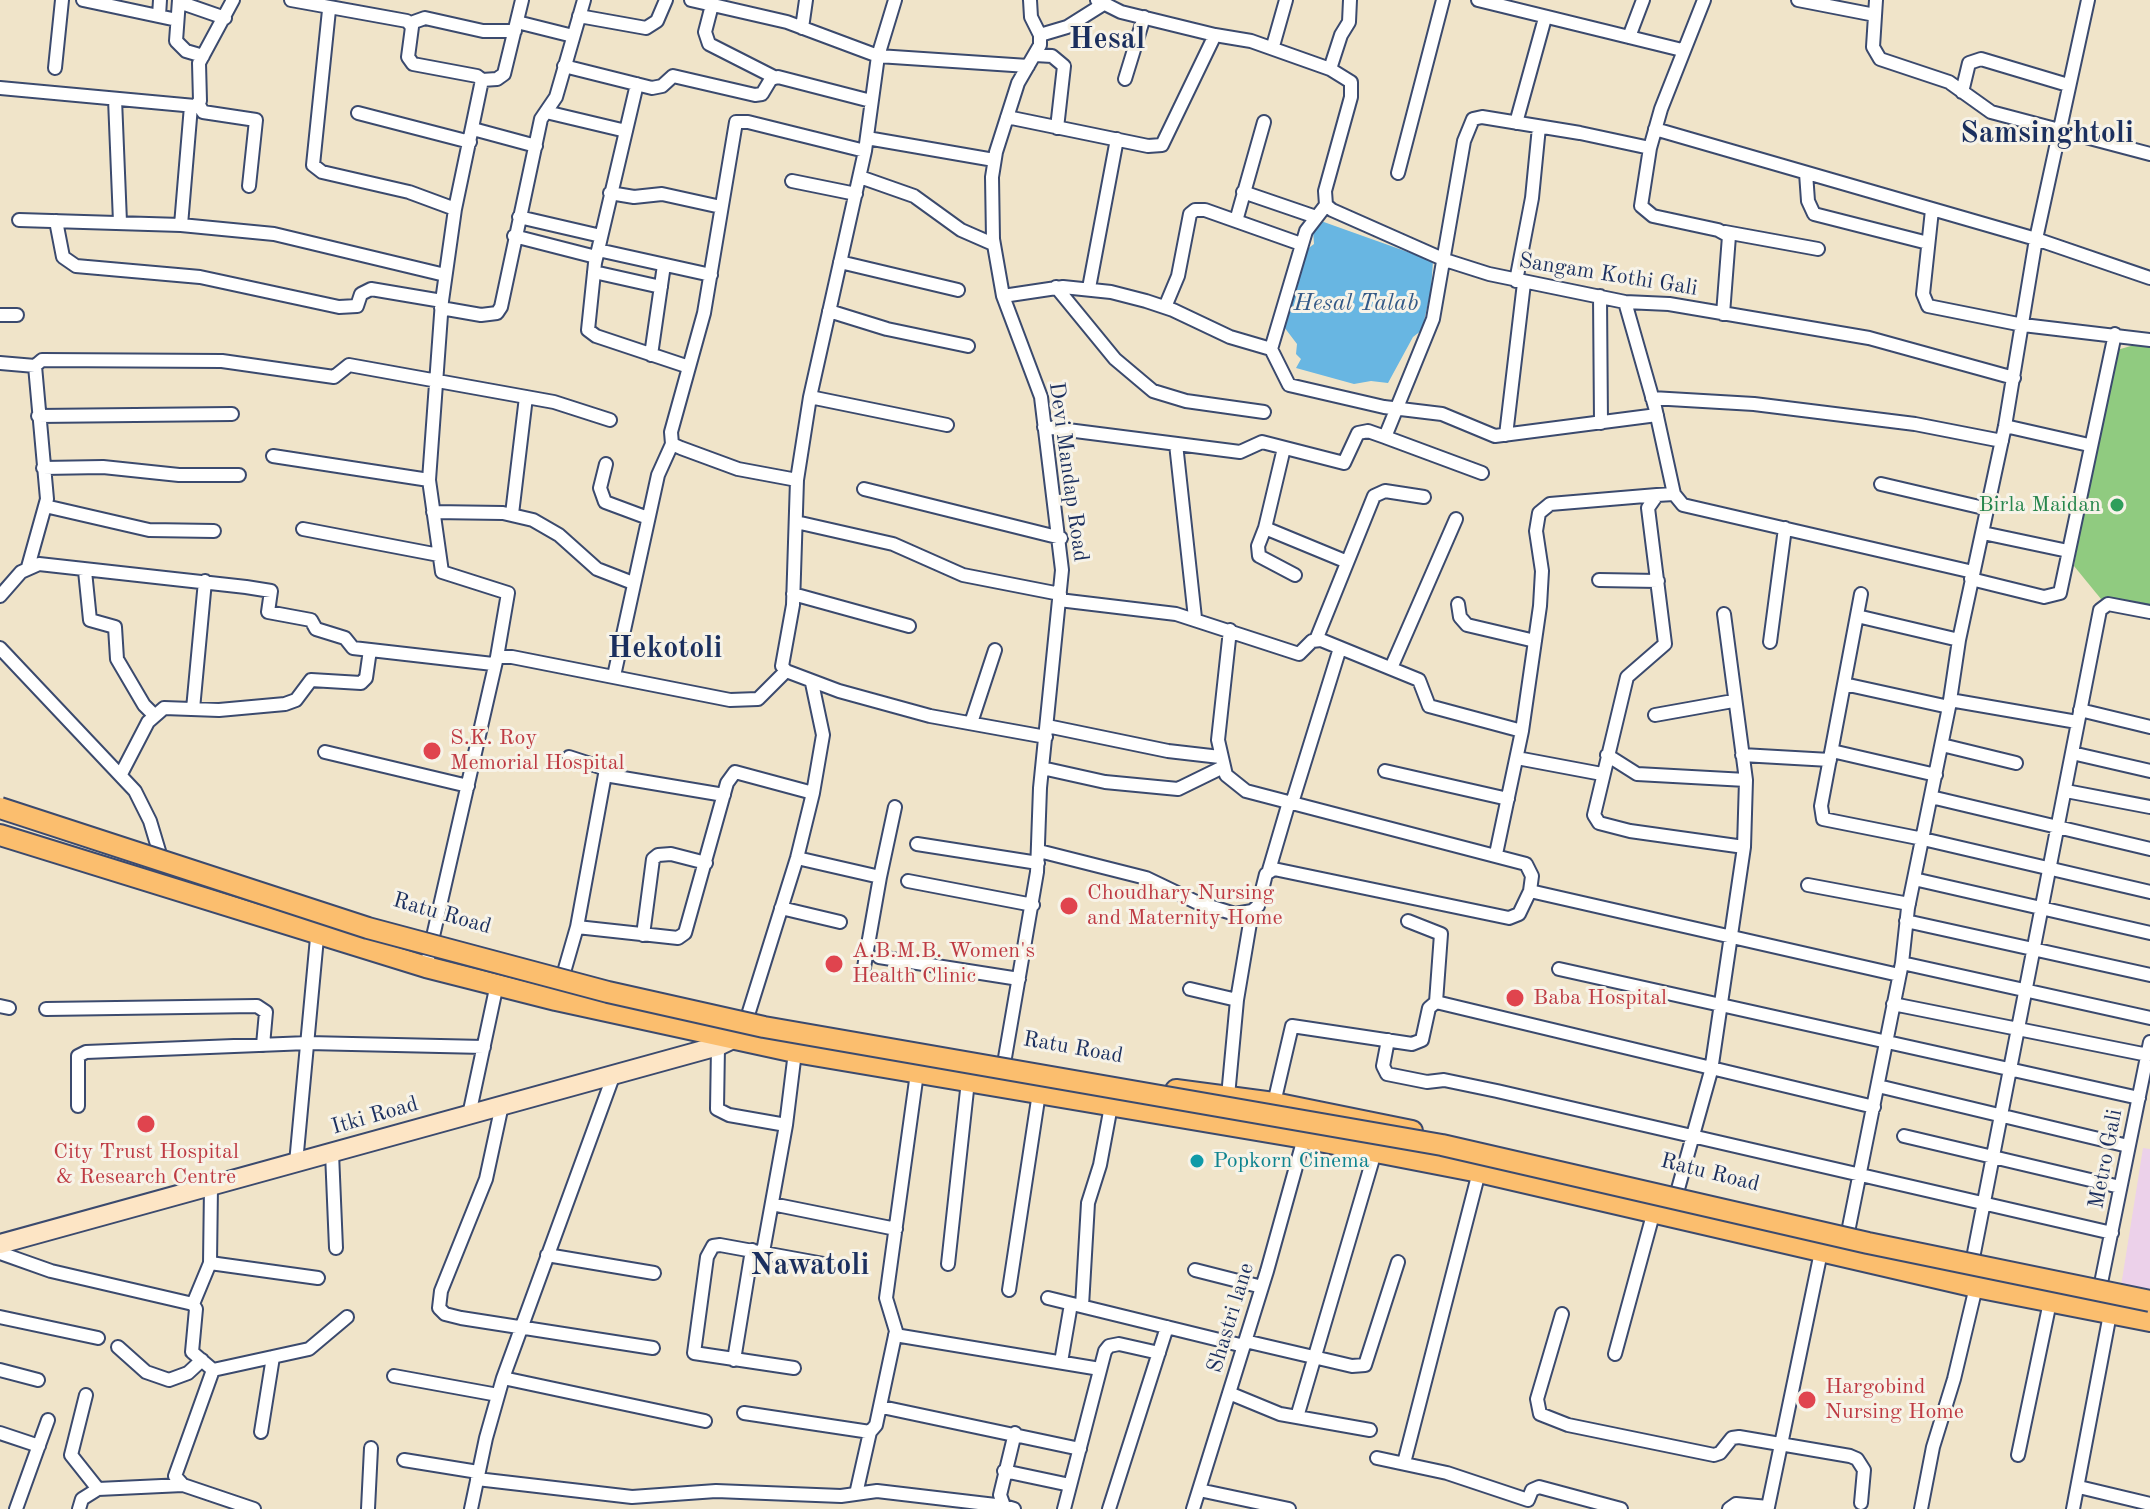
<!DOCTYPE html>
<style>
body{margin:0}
canvas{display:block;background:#f0e4c9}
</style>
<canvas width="2150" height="1509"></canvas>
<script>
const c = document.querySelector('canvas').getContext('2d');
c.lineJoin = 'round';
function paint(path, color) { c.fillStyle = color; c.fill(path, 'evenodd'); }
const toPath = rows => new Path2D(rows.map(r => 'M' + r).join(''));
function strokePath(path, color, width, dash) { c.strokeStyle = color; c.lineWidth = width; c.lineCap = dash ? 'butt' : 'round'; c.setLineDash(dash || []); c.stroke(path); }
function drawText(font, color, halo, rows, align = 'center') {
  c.font = font + ' "Old Standard TT",serif'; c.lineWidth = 6; c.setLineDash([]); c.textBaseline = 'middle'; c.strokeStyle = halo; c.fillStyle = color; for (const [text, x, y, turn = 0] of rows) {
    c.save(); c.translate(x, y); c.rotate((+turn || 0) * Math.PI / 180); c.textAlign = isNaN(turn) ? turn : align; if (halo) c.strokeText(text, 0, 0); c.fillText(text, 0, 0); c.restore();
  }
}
const built = toPath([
 [2143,1148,2150,1149,2150,1292,2121,1286]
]);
const green = toPath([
 [2141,343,2150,344,2150,608,2101,599,2074,566,2095,443,2117,350]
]);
const water = toPath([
 [1321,221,1433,261,1431,290,1422,330,1413,337,1388,383,1371,381,1354,384,1296,368,1301,359,1296,354,1297,344,1281,323,1302,253,1314,244,1313,230]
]);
const street = toPath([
 [83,0,177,20],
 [179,0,176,41,186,51,203,56],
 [291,0,407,21,412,27,408,57,413,64,477,76,482,80,455,209,442,301,429,480,442,572,508,593,497,657],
 [691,0,787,22,878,56,1028,66],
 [895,0,878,56,865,151,810,397,797,480,793,605,782,666,786,671,839,691,930,716,1046,737],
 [1097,0,1121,12,1215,35],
 [1478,0,1682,50],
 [1704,0,1661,109,1650,148,1641,206,1653,216,1718,230,1729,236,1723,314],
 [1798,0,1875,15],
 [1876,0,1873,47,1880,59,1949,82,1991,112,2150,154],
 [179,2,225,18],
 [712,5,705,32,709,44,774,77],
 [329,10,313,165,322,172,409,192,455,209],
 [159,16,160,0],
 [579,16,646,28,657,21,666,0],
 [517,22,573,36],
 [411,23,425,18,483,31,515,31],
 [802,28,806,0],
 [1040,35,1067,27,1102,5],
 [1629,37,1643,0],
 [1273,46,1286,0],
 [1035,55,1052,56,1064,66,1057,128],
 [564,66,652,88,662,86,673,76,755,95,762,94,771,79,778,77,871,101],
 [55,68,62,0],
 [1330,69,1341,35,1349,22,1350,0],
 [1125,79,1144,17],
 [482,80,497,79,504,74,522,0],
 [637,84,595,263,588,330,596,336,689,367],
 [0,88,195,106,200,101,199,63,233,0],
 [1962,92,1969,63,1981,59,2068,85],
 [115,99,120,222],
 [199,105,203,112,256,120,249,186],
 [546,112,626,131],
 [358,113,470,142],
 [1007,117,1148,146,1162,145,1215,35,1251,41,1330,69,1351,82,1351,97,1325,191,1326,205,1332,210,1445,260,1489,274,1625,302,1669,304,1869,338,2014,378],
 [1516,123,1545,18],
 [473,129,536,146],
 [1655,129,2036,239,2150,278],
 [867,138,994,160],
 [1398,173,1443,0],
 [1806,173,1808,201,1814,214,1928,243],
 [860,177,914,196,961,230,993,244],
 [792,181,856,194],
 [1243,192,1316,217],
 [610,193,634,197,662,194,721,207],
 [1932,210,1923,294,1928,306,2023,325,2150,340],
 [519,217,601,236],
 [19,220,181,225,274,234,445,275],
 [56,221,63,257,76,266,200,277,339,307,357,306,361,294,371,289,442,301],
 [1236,221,1264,122],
 [181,225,191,106],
 [1725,232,1818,249],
 [514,236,596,257],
 [598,250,711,275],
 [840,262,958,290],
 [594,272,661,287],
 [1516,281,1532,198,1539,127],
 [1056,287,1115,359,1153,391,1186,401,1264,412],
 [1089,288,1117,139],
 [1003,296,1063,287,1111,292,1146,301,1173,310,1230,337,1271,349,1289,385,1384,407,1442,414,1495,436,1657,415],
 [1600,296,1601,423],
 [1625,302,1655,407,1674,494,1683,505,1973,572],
 [1165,307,1178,276,1190,214,1195,210,1205,210,1301,244],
 [441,308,481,315,497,313,501,307,541,119,556,97,584,0],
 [829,311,887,329,968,346],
 [0,315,17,315],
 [1271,349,1306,231,1326,205],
 [651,355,664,265],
 [0,363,35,366],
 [810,397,947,425],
 [1652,398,1754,404,1915,424,2002,441],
 [38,416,232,414],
 [2005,426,2089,445],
 [1044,427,1240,452,1262,442,1344,463,1358,433,1368,431,1385,437,1433,319,1464,141,1473,119,1482,117,1580,133,1650,148],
 [1506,435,1524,283],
 [1385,437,1482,473],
 [1176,444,1195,618],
 [1284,448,1265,528,1345,561],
 [273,456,429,480],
 [606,464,600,488,605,502,648,518],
 [43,468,103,467,179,475,239,475],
 [797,480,738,469,681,448,672,444,671,432,704,313,736,122,748,122,865,151],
 [1881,484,1988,509],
 [864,489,1061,538],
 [1674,494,1657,495,1648,508,1665,644,1627,677,1594,815,1599,823,1630,831,1744,847],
 [45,506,149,530,214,531],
 [433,512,503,513,533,520,559,535,597,569,633,583],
 [512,514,526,397],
 [796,522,893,544,963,575,1060,594],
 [1265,528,1258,546,1259,556,1295,575],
 [303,529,439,555],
 [1983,533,2068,551],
 [28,567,47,499,35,366,42,360,222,361,334,377,349,365,554,402,610,420],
 [85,571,90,620,115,627,117,659,144,705,153,714],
 [1971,579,2044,597,2060,593,2115,334],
 [1599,580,1658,581],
 [793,594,909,626],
 [1861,594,1821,806,1823,819,1923,839,2150,892],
 [0,596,21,572,39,564,246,587,271,591,268,612,311,620,316,629,345,638,353,648,493,664],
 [1059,600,1176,614,1299,654,1312,641,1321,640,1419,680,1429,706,1522,731],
 [1458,604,1460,617,1467,625,1535,641],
 [1857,616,1959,640],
 [1230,630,1218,740,1226,775,1246,791,1526,864,1532,876,1530,891,1899,975],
 [1316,640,1374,496,1385,491,1424,497],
 [1770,642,1785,528],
 [0,648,135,791,150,821,159,851],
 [1391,668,1456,519],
 [614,676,658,475,672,444],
 [1844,684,1949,707],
 [1950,700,2077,722],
 [193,709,205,581],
 [2080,710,2150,727],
 [1655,715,1733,701],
 [971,723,995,650],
 [1047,726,1168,751,1220,757],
 [1942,745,2016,763],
 [1832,751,1936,775],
 [325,752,468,786],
 [2072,753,2150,771],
 [1607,755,1637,774,1746,780],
 [1742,755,1830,760],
 [569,757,606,769,577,927],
 [1517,758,1602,774],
 [1042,768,1105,782,1178,789,1223,767],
 [1385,771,1508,799],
 [121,774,148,722,164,708,219,710,285,704,296,700,311,680,361,683,366,678,370,650],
 [605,775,724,795],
 [2066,791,2150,807],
 [1931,797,2150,849],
 [1292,803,1340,648],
 [917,844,1038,863],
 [1039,851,1146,878,1196,902,1235,914,1252,911,1258,906,1266,874,1274,869,1509,918,1519,914,1530,891],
 [1496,854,1522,731,1540,606,1542,571,1536,531,1539,513,1550,504,1657,495],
 [797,858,880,877,863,973],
 [1269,870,1289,802],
 [880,877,895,807],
 [1914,879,2150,933],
 [908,881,1033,905],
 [1808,885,1909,904],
 [781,908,840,922],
 [1408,921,1441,934,1436,1002],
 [1906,921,2150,975],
 [643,935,653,859,658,855,671,854,706,863],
 [879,957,1019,979],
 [1902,963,2150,1018],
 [426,967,497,657,512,657,730,700,758,699,786,671],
 [1559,969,2139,1098],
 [560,986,577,927,678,938,685,933,727,783,735,772,813,793],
 [1190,989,1237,1000,1228,1096],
 [1237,1000,1252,911],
 [1893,1004,2148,1055],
 [0,1006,9,1008],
 [46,1009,257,1006,266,1012,263,1045],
 [748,1015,797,858,813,793,823,735,812,683],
 [1388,1040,1383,1066,1387,1074,1427,1082,1444,1080,1497,1091,2112,1233],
 [718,1046,717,1109,729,1115,786,1125],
 [1002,1075,1037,872,1040,788,1062,570,1041,397,1003,296,993,239,992,177,996,152,1018,83,1040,45,1040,35,1031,17,1030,0],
 [1878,1086,2128,1146],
 [1274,1103,1292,1026,1412,1044,1422,1040,1429,1008,1436,1002,1874,1107],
 [502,1105,486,1179,441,1291,439,1308,445,1314,461,1318,653,1348],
 [78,1106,78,1056,86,1052,308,1043,484,1047],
 [469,1115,497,984],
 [1904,1136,2120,1187],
 [332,1153,336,1248],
 [296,1163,318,927],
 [1678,1189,1711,1071,1744,847,1746,780,1724,614],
 [772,1204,896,1229],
 [1848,1232,1902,963,1908,908,1949,707,1959,640,2005,426,2036,239,2088,0],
 [763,1252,786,1125,795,1052],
 [0,1253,51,1271,193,1304,196,1309,192,1352,213,1370,175,1476,183,1485,254,1509],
 [547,1255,654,1273],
 [1973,1258,2100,610,2108,604,2150,612],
 [210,1263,211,1186],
 [948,1264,968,1081],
 [1195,1270,1262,1287],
 [2101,1283,2150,1042],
 [1009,1290,1039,1093],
 [1048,1298,1244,1346],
 [193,1304,210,1263,318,1278],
 [1082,1306,1088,1203,1100,1165,1111,1106],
 [1562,1314,1537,1399,1540,1414,1568,1425,1714,1455,1720,1453,1732,1438,1739,1437,1850,1456,1857,1459,1864,1470,1861,1503],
 [0,1317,98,1338],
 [895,1335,1100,1369],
 [1245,1341,1352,1366,1365,1365,1398,1262],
 [118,1347,146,1372,169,1380,188,1373,202,1360],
 [1615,1354,1654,1211],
 [734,1360,752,1250],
 [1061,1362,1071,1304],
 [794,1368,694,1353,707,1257,713,1246,720,1245,824,1264],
 [0,1370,38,1380],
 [213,1370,309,1349,347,1317],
 [394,1376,498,1395],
 [503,1378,705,1421],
 [1229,1393,1280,1414,1370,1430],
 [86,1395,71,1455,98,1489],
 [882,1407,1080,1449],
 [744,1413,870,1432,876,1425,896,1331,886,1298,917,1073],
 [1297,1417,1375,1152],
 [261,1432,273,1357],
 [0,1433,39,1446],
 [2018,1455,2050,1302],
 [1377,1458,1447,1473,1528,1500,1532,1490,1539,1487,1621,1509],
 [404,1460,478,1472],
 [1404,1463,1479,1172],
 [1004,1471,1070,1485],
 [477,1479,632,1497,716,1491,841,1496,877,1491,1004,1506],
 [2079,1487,2150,1504],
 [1199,1490,1289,1509],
 [856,1494,870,1432],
 [16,1509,48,1420],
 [79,1509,82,1499,98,1489,183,1485],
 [368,1509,371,1448],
 [471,1509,486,1438,503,1378,614,1074],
 [1014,1509,1004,1506,1000,1495,1015,1433],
 [1064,1509,1105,1351,1109,1346,1119,1344,1159,1353],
 [1109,1509,1167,1327],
 [1193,1509,1267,1271,1304,1138],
 [1729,1509,1736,1504,1768,1507,1821,1252],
 [1921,1509,1933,1447,1954,1379,1976,1287],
 [2073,1509,2110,1314]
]);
const secondary = toPath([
 [0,1244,718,1046,739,1036]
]);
const primary = toPath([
 [0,835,426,967,556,1000,795,1052,1304,1138,1479,1172,1976,1287,2150,1321],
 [1176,1090,1274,1103,1412,1131]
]);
const primaryBridge = toPath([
 [0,808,368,928,608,992,764,1027,1442,1145,1868,1243,2150,1301]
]);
const markers = [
 [2117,505,8,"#2e9e5b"],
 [432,751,10,"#e0444e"],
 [1069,906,10,"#e0444e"],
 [834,964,10,"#e0444e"],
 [1515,998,10,"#e0444e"],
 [146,1124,10,"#e0444e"],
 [1197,1161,8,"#0f9aa8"],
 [1807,1400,10,"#e0444e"]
];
const streetNames = [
 ["Sangam Kothi Gali",1608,275,9],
 ["Devi Mandap Road",1068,472,82],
 ["Ratu Road",442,914,16],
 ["Ratu Road",1073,1048,10],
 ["Itki Road",375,1116,-16],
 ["Metro Gali",2106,1159,-79],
 ["Ratu Road",1710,1173,14],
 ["Shastri lane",1231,1318,-73]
];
const leisureNames = [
 ["Birla Maidan",2101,505]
];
const healthNames = [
 ["S.K. Roy",450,738],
 ["Memorial Hospital",450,763],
 ["Choudhary Nursing",1087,893],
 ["and Maternity Home",1087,918],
 ["A.B.M.B. Women's",852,951],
 ["Health Clinic",852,976],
 ["Baba Hospital",1533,998],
 ["City Trust Hospital",146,1152,"center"],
 ["& Research Centre",146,1177,"center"],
 ["Hargobind",1825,1387],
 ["Nursing Home",1825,1412]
];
const cultureNames = [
 ["Popkorn Cinema",1213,1161]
];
const waterNames = [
 ["Hesal Talab",1356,304]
];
const districtNames = [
 ["Hesal",1107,40],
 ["Samsinghtoli",2047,134],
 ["Hekotoli",665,649],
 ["Nawatoli",810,1266]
];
paint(built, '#ecd1ea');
paint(green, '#90cb80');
paint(water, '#68b6e2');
strokePath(street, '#3b4a6e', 16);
strokePath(secondary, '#3b4a6e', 22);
strokePath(primary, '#3b4a6e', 24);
strokePath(street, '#fff', 12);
strokePath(secondary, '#fde5c5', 18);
strokePath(primary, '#fbbe6e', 20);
strokePath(primaryBridge, '#3b4a6e', 24, []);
strokePath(primaryBridge, '#fbbe6e', 20);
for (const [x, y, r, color] of markers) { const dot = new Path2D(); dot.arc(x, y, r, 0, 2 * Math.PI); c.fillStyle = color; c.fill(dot); strokePath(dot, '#f7f3e8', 3); }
drawText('22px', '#1b2f5e', '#f7f3e8', streetNames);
drawText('22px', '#27864d', '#f7f3e8', leisureNames, 'right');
drawText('22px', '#be3a42', '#f7f3e8', healthNames, 'left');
drawText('22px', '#0d838f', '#f7f3e8', cultureNames, 'left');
drawText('italic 24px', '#325886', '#f7f3e8', waterNames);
drawText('bold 30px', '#1b2f5e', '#f7f3e8', districtNames);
</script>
